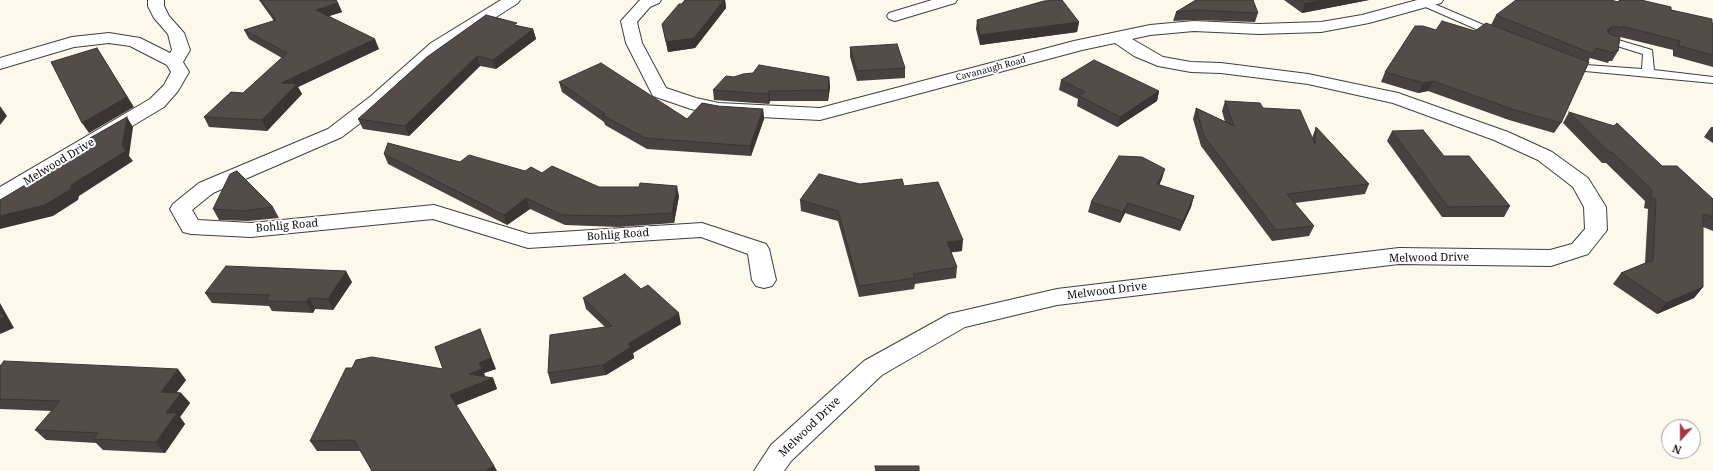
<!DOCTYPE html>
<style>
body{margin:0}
#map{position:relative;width:1713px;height:471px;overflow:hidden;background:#fdf8ec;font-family:"Noto Serif",serif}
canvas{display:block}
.north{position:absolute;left:1661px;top:419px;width:40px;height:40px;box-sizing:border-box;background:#fff;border:1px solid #9e9e9e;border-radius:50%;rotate:201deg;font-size:11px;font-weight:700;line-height:16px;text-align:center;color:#0c0c0c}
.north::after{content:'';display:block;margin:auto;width:14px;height:18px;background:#a93643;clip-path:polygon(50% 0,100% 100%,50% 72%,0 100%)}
</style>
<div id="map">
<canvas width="1713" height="471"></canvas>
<div class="north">N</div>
</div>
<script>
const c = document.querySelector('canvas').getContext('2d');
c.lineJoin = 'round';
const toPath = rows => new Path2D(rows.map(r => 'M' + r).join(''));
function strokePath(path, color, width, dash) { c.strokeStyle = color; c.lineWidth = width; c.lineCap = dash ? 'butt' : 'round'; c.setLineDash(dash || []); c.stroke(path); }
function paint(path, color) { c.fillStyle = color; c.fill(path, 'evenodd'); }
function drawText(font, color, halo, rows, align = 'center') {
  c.font = font + ' "Noto Serif",serif'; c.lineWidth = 4; c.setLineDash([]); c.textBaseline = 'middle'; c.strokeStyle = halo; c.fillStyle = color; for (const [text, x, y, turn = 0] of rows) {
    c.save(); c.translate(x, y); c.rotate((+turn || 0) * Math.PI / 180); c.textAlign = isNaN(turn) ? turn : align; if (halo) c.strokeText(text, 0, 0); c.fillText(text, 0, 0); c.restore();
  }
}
const lane = toPath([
 [1425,0,1500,32,1501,34,1496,37,1492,36,1421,5,1420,3,1421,1,1425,0],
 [1608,37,1652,50,1654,70,1713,77,1713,83,1585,71,1564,64,1562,62,1568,59,1586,65,1642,69,1643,54,1604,42,1603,40,1608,37]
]);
const street = toPath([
 [148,0,164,0,164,6,169,16,184,33,190,50,183,62,189,72,178,91,164,107,7,201,0,203,0,187,150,99,164,85,171,72,167,65,130,46,109,43,74,47,0,69,0,58,72,37,109,33,140,38,170,53,172,50,168,34,154,18,148,6,148,0],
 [501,0,520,0,518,3,443,51,385,104,342,137,213,193,192,210,198,220,251,223,434,205,529,234,702,223,766,244,769,249,776,280,772,286,764,288,756,286,752,280,748,254,701,237,528,248,433,219,251,237,191,234,183,232,170,209,173,204,199,183,328,129,371,96,431,43,501,0],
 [640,0,661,0,659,3,650,7,637,22,642,43,666,88,696,98,719,103,820,108,1074,41,1150,25,1194,21,1259,24,1321,22,1362,15,1417,0,1443,0,1441,3,1369,23,1321,32,1259,34,1194,31,1150,35,1132,39,1163,57,1191,62,1221,63,1308,74,1398,93,1508,132,1552,152,1588,178,1606,207,1607,230,1588,254,1551,266,1399,264,1057,305,965,327,882,375,791,461,784,471,754,471,771,445,864,361,949,314,1057,289,1399,248,1550,250,1572,244,1585,229,1584,207,1573,187,1538,160,1494,140,1393,103,1308,84,1221,73,1191,72,1158,66,1134,56,1115,43,1082,50,820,120,719,115,691,109,653,96,626,43,621,21,640,0],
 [932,0,957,0,955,3,895,21,889,19,887,16,889,13,932,0]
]);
const wall = toPath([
 [259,0,336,0,338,3,342,12,329,16,379,49,298,87,302,94,267,131,209,127,204,117,243,93,282,58,249,39,244,30,274,21],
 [685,0,725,0,726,8,695,48,668,52,662,24],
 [1196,0,1258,13,1255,22,1194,20,1173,21,1176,12],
 [1284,0,1369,0,1302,13],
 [1619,0,1641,0,1713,23,1713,67,1673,56,1673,50,1620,37,1618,51,1612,61,1609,61,1608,63,1590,58,1561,123,1554,133,1509,120,1428,91,1418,93,1381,82,1385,72,1436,30,1475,31,1491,25,1496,15,1618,2],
 [977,20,1079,22,1077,32,980,45,976,29],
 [518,26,533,29,536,39,496,69,480,66,409,136,363,129,358,119],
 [850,47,905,68,905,78,857,81,850,57],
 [734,77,829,77,830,87,828,101,770,101,769,104,714,100,713,90],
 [1061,80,1159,91,1157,101,1117,127,1077,106,1078,99,1059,90],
 [559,82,687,119,763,109,764,119,751,156,647,149,605,125,604,122,562,92],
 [1225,101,1263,108,1312,138,1316,127,1369,184,1365,194,1295,203,1314,226,1309,236,1272,241,1201,146,1193,119,1196,108,1225,122,1222,111],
 [1569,112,1662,166,1713,199,1713,231,1703,227,1703,287,1694,298,1657,314,1613,284,1621,273,1645,263,1648,209,1644,208,1645,201,1606,163,1602,163,1563,123],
 [1711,127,1713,127,1713,143,1704,137],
 [1392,131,1510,206,1504,217,1442,217,1387,141],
 [384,154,542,173,599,187,679,196,674,223,619,227,565,225,530,209,507,225,388,164],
 [1162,179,1159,185,1194,196,1191,207,1180,231,1125,213,1120,223,1088,212,1091,202],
 [860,184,904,186,962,251,951,252,957,267,956,278,915,284,914,289,859,297,838,221,801,211,800,200],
 [273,207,279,218,248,221,219,220,213,209],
 [352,282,333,310,315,309,313,313,272,311,269,306,212,303,205,293],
 [583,298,681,324,633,353,634,358,606,375,551,384,548,373,605,327,586,309],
 [0,366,186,380,177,392,181,393,190,403,180,417,185,424,165,453,103,450,96,443,46,440,35,430,52,411,0,409],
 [443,369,496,369,484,373,485,377,493,378,497,389,456,405,494,466,497,471,372,471,361,451,317,451,310,441]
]);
const shadedWall = toPath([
 [724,0,725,0,726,8,695,48,668,52,666,42],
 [1322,0,1369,0,1302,13,1305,3],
 [338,3,342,12,320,19,316,10],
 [1079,22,1077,32,980,45,980,35],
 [1613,26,1607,36,1607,30],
 [533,29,536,39,496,69,493,60],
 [375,39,379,49,298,87,302,94,267,131,262,120,281,83],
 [97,48,134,107,89,133,82,123],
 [477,56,480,66,409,136,405,126],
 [829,77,830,87,828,101,828,90],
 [1433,81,1428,91,1418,93,1423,83],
 [769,91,770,101,769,104,768,94],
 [1159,91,1157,101,1117,127,1120,117],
 [0,106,7,116,0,125],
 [763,109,764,119,751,156,750,146],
 [127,117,133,127,129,156,133,161,79,196,78,200,53,216,0,229,0,216,71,185,122,145],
 [1165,169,1162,179,1154,195,1157,184],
 [677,186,679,196,674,223,672,213],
 [1194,196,1191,207,1180,231,1183,221],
 [526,198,530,209,507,225,504,215],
 [1128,203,1125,213,1120,223,1123,212],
 [963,240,962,251,946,253,947,242],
 [346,271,352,282,333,310,328,299],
 [1703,287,1694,298,1657,314,1666,303],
 [309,298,315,309,313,313,306,302],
 [0,303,14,328,0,334],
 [679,313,681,324,633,353,634,358,606,375,603,365,628,344],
 [480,329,496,369,484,373,486,380,469,374,479,363],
 [178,369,186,380,169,402,161,392],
 [493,378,497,389,455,406,450,395],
 [181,393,190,403,180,417,185,424,165,453,156,442,166,413],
 [494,466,497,471,485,471]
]);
const building = toPath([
 [261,0,336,0,338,3,316,10,375,39,281,83,297,84,262,120,204,117,231,92,243,93,287,53,244,30,276,20,261,0],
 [685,0,724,0,694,38,666,42,662,24,679,4,682,4,685,0],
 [1055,0,1062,0,1079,22,980,35,977,20,1044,1,1055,0],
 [1196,0,1253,0,1258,13,1197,10,1176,12,1196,0],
 [1300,0,1322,0,1305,3,1300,0],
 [1516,0,1610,0,1619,2,1620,0,1641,0,1671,7,1671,10,1712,19,1712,23,1713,23,1713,55,1679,46,1680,41,1622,26,1622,28,1613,26,1607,30,1609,34,1620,37,1618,51,1614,51,1614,53,1596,48,1593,54,1496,15,1516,0],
 [486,15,517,23,514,25,533,29,493,60,477,56,405,126,358,119,427,57,486,15],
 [1442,21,1475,31,1486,23,1589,62,1561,123,1515,110,1433,81,1423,83,1385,72,1415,26,1423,26,1436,30,1442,21],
 [897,44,905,68,857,71,850,47,897,44],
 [97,48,127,97,82,123,51,62,97,48],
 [1094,60,1159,91,1120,117,1079,96,1085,92,1061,80,1094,60],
 [601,63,687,119,702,103,718,106,763,109,750,146,645,138,602,115,605,114,559,82,601,63],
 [759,65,829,77,828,90,769,91,768,94,713,90,726,76,734,77,743,74,753,73,759,65],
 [1225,101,1260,103,1263,108,1300,110,1315,144,1316,127,1369,184,1287,194,1314,226,1276,230,1204,136,1196,108,1234,126,1225,101],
 [1569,112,1614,126,1617,123,1662,166,1677,166,1713,199,1713,217,1703,214,1703,287,1666,303,1621,273,1653,260,1656,199,1651,198,1652,190,1613,153,1609,152,1569,112],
 [127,117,122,145,126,151,71,185,71,189,45,205,0,216,0,200,65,161,93,143,90,138,127,117],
 [1423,130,1444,156,1469,156,1510,206,1448,207,1392,131,1423,130],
 [388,143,460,162,469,155,525,171,531,167,542,173,552,166,599,187,639,187,640,183,677,186,672,213,617,216,562,215,526,198,504,215,384,154,388,143],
 [1119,156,1142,157,1165,169,1157,184,1194,196,1183,221,1128,203,1123,212,1091,202,1119,156],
 [237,171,273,207,242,211,213,209,230,174,237,171],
 [819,174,860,184,902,179,904,186,938,182,963,240,947,242,957,267,913,274,915,278,859,286,838,211,800,200,819,174],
 [226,266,346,271,328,299,309,298,306,302,266,301,269,295,205,293,226,266],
 [625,274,641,289,648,285,679,313,628,344,631,347,603,365,548,373,550,335,612,326,583,298,625,274],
 [0,309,4,317,0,319,0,309],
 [480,329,491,358,479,363,482,369,469,374,493,378,450,395,494,466,485,471,372,471,354,440,310,441,346,368,352,368,356,360,372,357,443,369,435,347,480,329],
 [4,361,178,369,161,392,181,393,166,413,177,413,156,442,93,439,98,433,35,430,60,401,0,399,0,366,4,361],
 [875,466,919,466,919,471,876,471,875,466]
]);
const farStreetnames = [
 ["Cavanaugh Road",991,69,-15]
];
const streetNames = [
 ["Melwood Drive",59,162,-31],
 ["Bohlig Road",287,226,-5],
 ["Bohlig Road",618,235,-4],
 ["Melwood Drive",1429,258,-1],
 ["Melwood Drive",1107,291,-7],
 ["Melwood Drive",810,427,-44]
];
strokePath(lane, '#3f3f3f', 2);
strokePath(street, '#3f3f3f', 2);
paint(lane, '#fff');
paint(street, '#fff');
paint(wall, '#47413f');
paint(shadedWall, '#3a3533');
paint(building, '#534c49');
strokePath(building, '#3a3533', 1);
drawText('9px', '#0c0c0c', '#fff', farStreetnames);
drawText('11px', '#0c0c0c', '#fff', streetNames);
</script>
